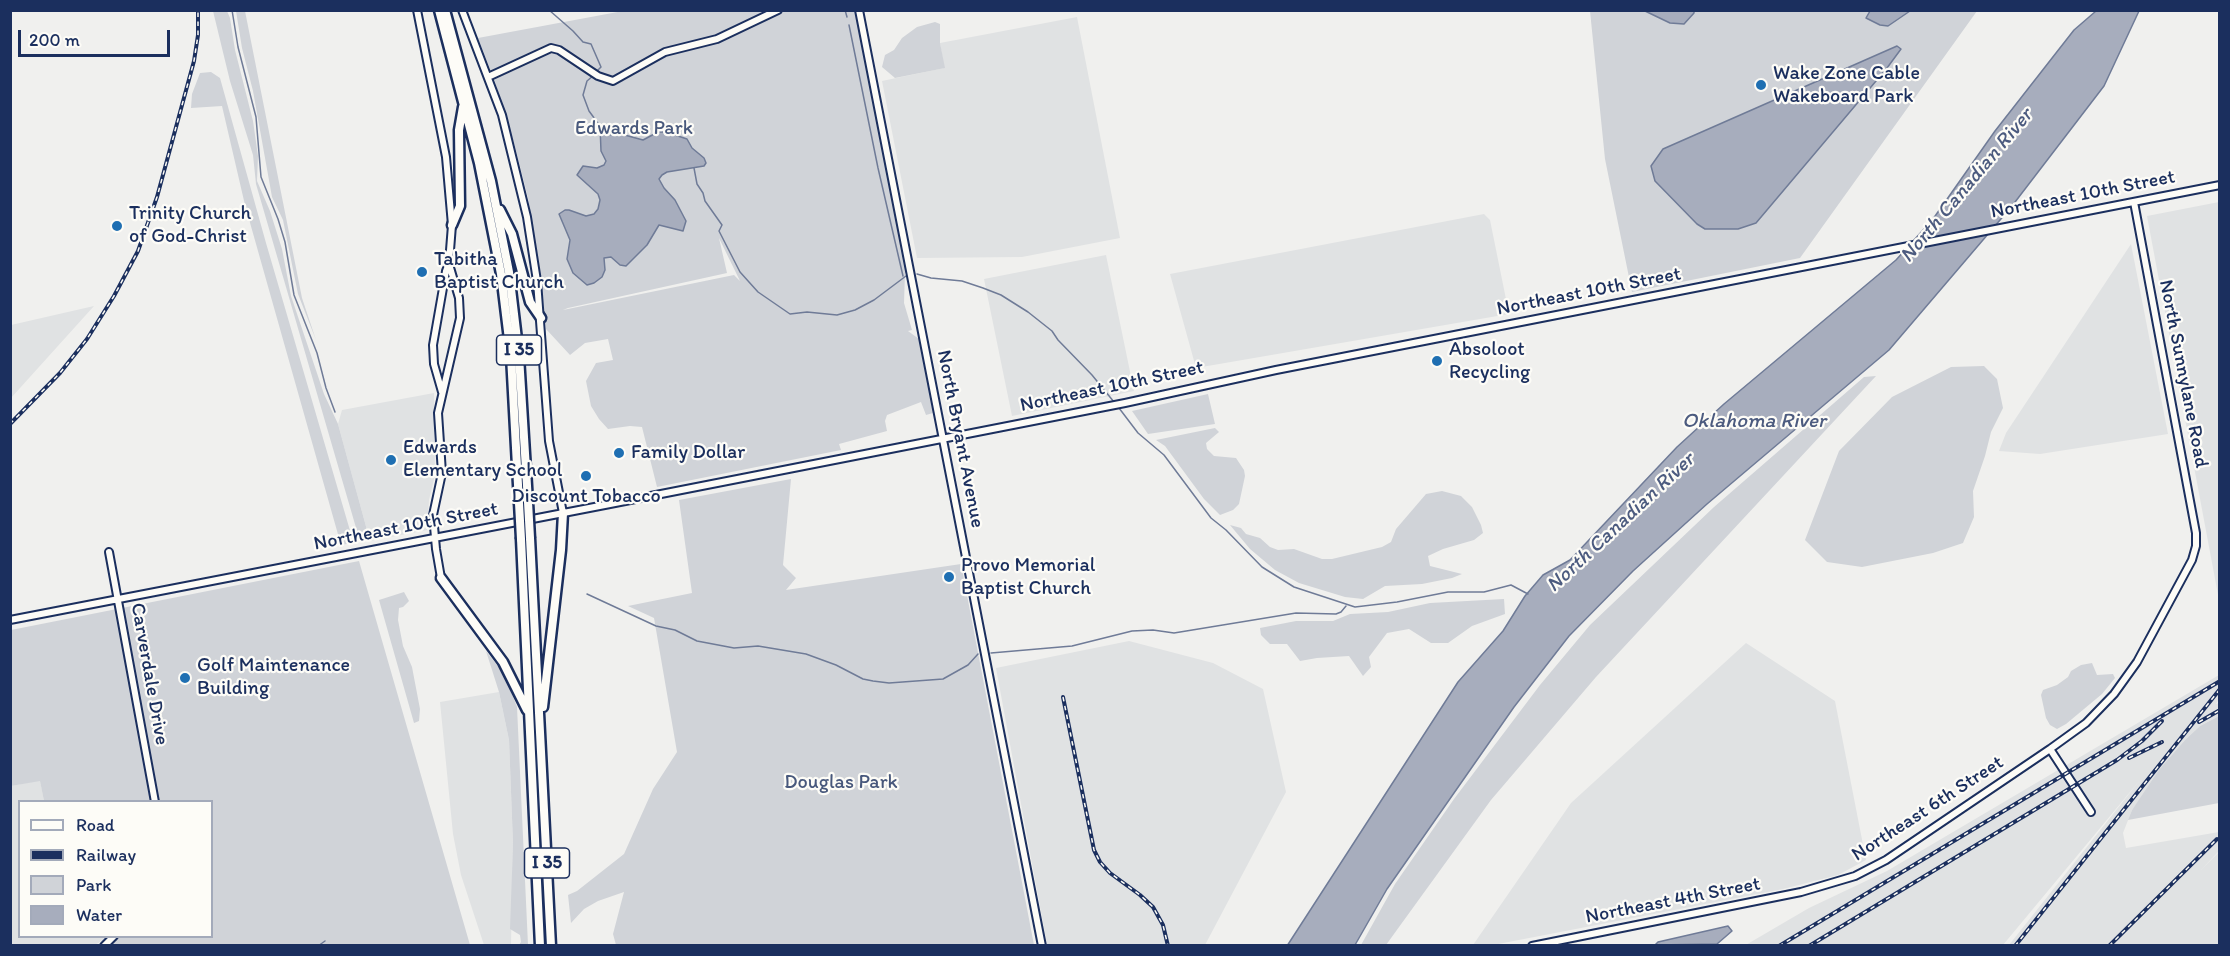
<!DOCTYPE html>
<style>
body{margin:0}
#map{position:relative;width:2230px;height:956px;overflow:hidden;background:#f0f0ee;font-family:Itim,sans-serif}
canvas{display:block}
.frame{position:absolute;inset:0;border:12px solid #1b2f5e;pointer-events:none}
.legend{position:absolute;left:18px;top:800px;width:195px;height:138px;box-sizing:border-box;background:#fdfcf7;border:2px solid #a3aaba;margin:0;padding:8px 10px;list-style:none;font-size:18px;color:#1b2f5e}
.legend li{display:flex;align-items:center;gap:12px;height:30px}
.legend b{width:30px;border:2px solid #a3aaba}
.scale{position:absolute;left:18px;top:30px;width:152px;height:27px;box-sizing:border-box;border:3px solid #1b2f5e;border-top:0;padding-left:8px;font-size:18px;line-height:21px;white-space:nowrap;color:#1b2f5e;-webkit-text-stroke:4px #fdfcf7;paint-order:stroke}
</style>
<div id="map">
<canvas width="2230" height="956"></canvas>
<div class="frame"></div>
<ul class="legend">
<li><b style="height:8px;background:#fdfcf7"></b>Road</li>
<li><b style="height:8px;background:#1b2f5e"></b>Railway</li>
<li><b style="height:16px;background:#d0d3d8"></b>Park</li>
<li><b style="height:16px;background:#a7adbd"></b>Water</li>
</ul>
<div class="scale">200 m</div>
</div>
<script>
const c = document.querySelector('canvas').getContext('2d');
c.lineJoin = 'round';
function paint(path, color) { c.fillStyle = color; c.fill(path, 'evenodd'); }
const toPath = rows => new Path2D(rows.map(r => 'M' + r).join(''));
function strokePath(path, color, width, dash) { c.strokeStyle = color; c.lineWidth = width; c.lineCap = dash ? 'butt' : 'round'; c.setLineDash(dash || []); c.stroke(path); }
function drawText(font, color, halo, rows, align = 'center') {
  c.font = font + ' Itim,sans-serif'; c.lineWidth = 4.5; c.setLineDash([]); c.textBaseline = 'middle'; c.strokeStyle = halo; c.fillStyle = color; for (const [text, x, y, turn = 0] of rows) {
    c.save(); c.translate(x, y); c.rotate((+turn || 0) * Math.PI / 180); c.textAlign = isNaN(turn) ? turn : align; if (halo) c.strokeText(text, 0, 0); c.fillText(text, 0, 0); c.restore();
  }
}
const built = toPath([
 [1077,17,1120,238,1022,257,917,258,882,81,944,68,940,43],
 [2219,202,2220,202,2219,600,2147,216],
 [1484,214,1490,220,1509,314,1196,368,1170,274],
 [2131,244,2168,434,2040,454,1999,451,2006,433],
 [1106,255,1134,391,1012,416,984,279],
 [94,306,11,398,11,325],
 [434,393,435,475,429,500,427,530,370,541,338,424,342,410],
 [1129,641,1213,663,1263,689,1286,792,1205,945,1047,945,996,668],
 [1746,643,1835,701,1866,860,1838,875,1783,889,1493,945,1473,945,1571,803],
 [2219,675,2219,699,2216,704,2219,703,2219,716,2200,726,2186,739,2132,810,2123,833,2126,848,2219,832,2219,851,2200,871,2219,852,2219,945,2009,945,2140,780,2003,945,1744,946,1809,908,1887,871],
 [499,692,509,740,513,844,511,945,484,945,461,875,453,834,440,702],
 [40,780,44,801,20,802,20,936,108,937,95,945,11,946,11,786]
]);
const green = toPath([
 [213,11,227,11,230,18,235,50,253,121,258,156,257,181,270,211,282,249,291,296,324,394,338,424,370,541,359,538,256,184,253,155,230,81],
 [236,11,245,11,302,298,316,340,298,294,283,220,272,197,253,91,242,48],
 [623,11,856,11,908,273,905,273,904,303,912,330,908,331,919,339,933,413,926,415,921,402,887,415,885,421,887,431,839,444,841,450,657,487,642,427,630,426,608,429,599,419,591,406,586,381,596,363,613,360,608,339,585,343,570,355,546,329,540,270,528,198,514,143,495,82,478,38],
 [719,238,740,281,734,275,563,310,568,308,727,273],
 [1590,11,1977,11,1800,258,1632,292,1605,159],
 [935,22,940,24,940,43,945,68,895,78,882,67,885,55,894,50,902,38,917,27],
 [211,72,220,78,266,243,351,534,352,543,341,545,245,205,222,106,191,108,192,94,200,73],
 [1984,366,1997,379,2003,408,1991,432,1985,456,1973,491,1974,517,1963,543,1933,553,1862,567,1827,562,1805,540,1839,451,1892,397,1951,367],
 [1876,376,1596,677,1491,800,1386,945,1361,945,1395,884,1454,799,1540,685,1590,625,1714,507,1864,377],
 [1208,394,1215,424,1148,434,1132,411],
 [1215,428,1219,432,1206,443,1207,449,1214,456,1236,458,1244,470,1245,476,1239,504,1233,510,1220,515,1204,499,1165,446,1156,440],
 [791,479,783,565,796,578,786,590,961,564,1034,945,616,945,613,934,624,892,598,901,584,909,571,923,568,895,577,891,624,854,653,789,677,752,654,618,628,606,692,593,679,500],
 [1442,491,1461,496,1472,507,1481,525,1483,533,1474,540,1443,549,1428,556,1430,566,1462,574,1452,578,1422,584,1385,586,1363,599,1345,597,1299,583,1275,570,1250,549,1230,525,1241,528,1246,534,1260,538,1270,547,1278,550,1294,549,1322,559,1332,559,1382,547,1391,542,1396,529,1426,494],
 [359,561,470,945,109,945,118,937,212,936,212,802,44,801,40,781,11,786,11,630],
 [404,592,409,601,403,607,399,608,398,620,403,646,412,667,420,709,419,721,414,723,379,600],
 [1504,599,1505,614,1472,626,1448,643,1431,643,1409,629,1387,633,1369,657,1371,667,1363,676,1349,656,1317,658,1300,661,1287,644,1270,644,1261,635,1260,628,1296,621,1333,621,1350,614,1388,612,1430,603],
 [486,651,504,674,517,707,528,945,519,945,521,942,520,935,510,929,513,844,509,740,499,692],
 [2092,663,2097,675,2113,674,2115,678,2102,694,2066,724,2057,729,2050,725,2046,718,2041,695,2043,690,2057,685,2068,677,2071,671,2081,665],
 [2219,716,2219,803,2128,820,2132,810,2159,770,2186,739,2200,726]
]);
const water = toPath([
 [1645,11,1694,11,1694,13,1684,24,1670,23,1645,11],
 [1870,11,1872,10,1910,11,1888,26,1880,25,1866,18,1870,11],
 [2096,11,2139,11,2104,86,2012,206,1889,350,1707,504,1633,571,1569,636,1514,707,1387,889,1355,945,1287,946,1458,682,1503,631,1525,596,1543,575,1570,560,1677,447,1724,404,1896,260,1933,219,1995,131,2074,30,2096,11],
 [1897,46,1901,49,1887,68,1756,223,1738,229,1705,229,1697,224,1655,181,1651,166,1663,149,1897,46],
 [600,126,611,135,621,134,643,140,658,132,667,132,678,136,687,139,692,148,704,158,706,163,704,166,667,172,662,175,659,179,664,188,675,200,686,221,683,231,659,225,647,245,626,266,620,265,611,257,604,258,605,270,602,277,594,283,587,285,573,273,567,259,570,240,559,214,565,210,569,210,586,216,594,214,598,209,600,200,598,194,577,175,583,166,597,168,604,165,606,161,601,151,600,126],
 [1728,926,1732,931,1717,944,1655,945,1658,942,1728,926]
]);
const stream = toPath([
 [232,10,238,47,256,117,261,177,278,219,285,242,294,295,317,353,326,388,335,412],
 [549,10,573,31,583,42,591,44,601,67,597,71],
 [845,10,847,17],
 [849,25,878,168,903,276],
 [594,75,587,81,583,95,589,111,600,126],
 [694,168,697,184,703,193,705,201,722,225,719,231,740,272,758,292,790,314,807,312,837,315,855,310,874,300,906,276],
 [917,274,931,278,962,281,983,288,1001,295,1028,312,1052,331,1058,340,1092,375,1114,402],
 [1119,408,1138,433,1164,455,1211,518,1226,530,1262,567,1294,587,1355,607,1397,602,1448,592,1484,592,1511,585,1528,594],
 [587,594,656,626,675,630,697,641,734,648,758,646,806,654,836,665,863,679,873,681,889,683,943,679,968,665,978,654],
 [991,653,1072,646,1132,631,1153,630,1174,633,1296,613,1336,614,1341,612,1346,606],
 [318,946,325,941]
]);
const secondary = toPath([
 [417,10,446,157,452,225,449,263,446,271,433,345,434,364,442,392],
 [462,10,502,115,527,217,537,281,549,441,563,513],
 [859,10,1042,946],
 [488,77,551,48,559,50,598,76,613,81,665,52,717,39,778,10],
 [109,552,155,802],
 [441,578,436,549,433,515,442,473,438,413,460,318,459,298,449,264],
 [10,620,610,504,1125,403,1276,370,2220,185],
 [2050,749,2091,812],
 [104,946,114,936],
 [1532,946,1801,892,1855,876,1886,860,2050,749,2086,723,2114,694,2137,662,2192,560,2196,546,2196,533,2134,202]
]);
const highway = toPath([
 [439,10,479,163,501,274,511,356,519,503],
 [445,10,491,181,509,272,519,356,528,502],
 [500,210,512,234,530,302,541,318],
 [452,225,460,206,459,130,463,107],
 [530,538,551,946],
 [521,539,540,946],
 [441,578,503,662,527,710],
 [543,707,561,550,563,513]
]);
const rail = toPath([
 [10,424,60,373,87,339,114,296,138,251,157,197,194,61,198,35,198,10],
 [1063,697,1094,850,1100,862,1110,873,1140,895,1153,907,1163,925,1168,946],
 [2199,722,2220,710],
 [2129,758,2162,742],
 [1779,946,2220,681],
 [1809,946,2117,760,2142,741,2162,721],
 [2015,946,2220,689],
 [2109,946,2217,839]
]);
const highwayBridge = toPath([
 [528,502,530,538],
 [519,503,521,539]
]);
const markers = [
 [1761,85,6,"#1f6fb2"],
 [117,226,6,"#1f6fb2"],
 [422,272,6,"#1f6fb2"],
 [1437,361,6,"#1f6fb2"],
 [619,453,6,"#1f6fb2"],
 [391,460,6,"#1f6fb2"],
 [586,476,6,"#1f6fb2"],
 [949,577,6,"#1f6fb2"],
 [185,678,6,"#1f6fb2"]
];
const shields = [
 [519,350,45],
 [547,863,45]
];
const shieldNames = [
 ["I 35",519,350],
 ["I 35",547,863]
];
const poiNames = [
 ["Wake Zone Cable",1773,74],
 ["Wakeboard Park",1773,97],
 ["Trinity Church",129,214],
 ["of God-Christ",129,237],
 ["Tabitha",434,260],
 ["Baptist Church",434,283],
 ["Absoloot",1449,350],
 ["Recycling",1449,373],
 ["Edwards",403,448],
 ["Elementary School",403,471],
 ["Family Dollar",631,453],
 ["Discount Tobacco",586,497,"center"],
 ["Provo Memorial",961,566],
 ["Baptist Church",961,589],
 ["Golf Maintenance",197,666],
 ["Building",197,689]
];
const parkNames = [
 ["Edwards Park",634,129],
 ["Douglas Park",841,783]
];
const streetNames = [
 ["Northeast 10th Street",2083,195,-11],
 ["Northeast 10th Street",1589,292,-11],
 ["North Sunnylane Road",2183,374,79],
 ["Northeast 10th Street",1112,387,-12],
 ["North Bryant Avenue",960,439,79],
 ["Northeast 10th Street",406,527,-11],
 ["Carverdale Drive",149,674,80],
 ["Northeast 6th Street",1928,809,-33],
 ["Northeast 4th Street",1673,901,-11]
];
const waterNames = [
 ["North Canadian River",1967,186,-50],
 ["Oklahoma River",1754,422],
 ["North Canadian River",1621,523,-43]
];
paint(built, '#e0e2e3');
paint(green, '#d0d3d8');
paint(water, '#a7adbd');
strokePath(water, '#6f7b97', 1.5);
strokePath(stream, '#6f7b97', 1.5);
strokePath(secondary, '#1b2f5e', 10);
strokePath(highway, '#1b2f5e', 13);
strokePath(secondary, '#fdfcf7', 6);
strokePath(highway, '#fdfcf7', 8);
strokePath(rail, '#1b2f5e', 4);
strokePath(rail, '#fdfcf7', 1.5, [4.5]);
strokePath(highwayBridge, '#1b2f5e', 13, []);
strokePath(highwayBridge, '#fdfcf7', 8);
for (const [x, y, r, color] of markers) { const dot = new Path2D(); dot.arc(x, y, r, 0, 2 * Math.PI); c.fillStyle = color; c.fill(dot); strokePath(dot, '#fdfcf7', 2); }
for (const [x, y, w] of shields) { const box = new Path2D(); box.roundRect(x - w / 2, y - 15, w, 30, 4.5); c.fillStyle = '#fdfcf7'; c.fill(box); strokePath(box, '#1b2f5e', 1.5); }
drawText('bold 18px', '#1b2f5e', null, shieldNames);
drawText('20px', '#1b2f5e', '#fdfcf7', poiNames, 'left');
drawText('20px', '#48587c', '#fdfcf7', parkNames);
drawText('20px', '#1b2f5e', '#fdfcf7', streetNames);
drawText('italic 21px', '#4c5b7f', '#fdfcf7', waterNames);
</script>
